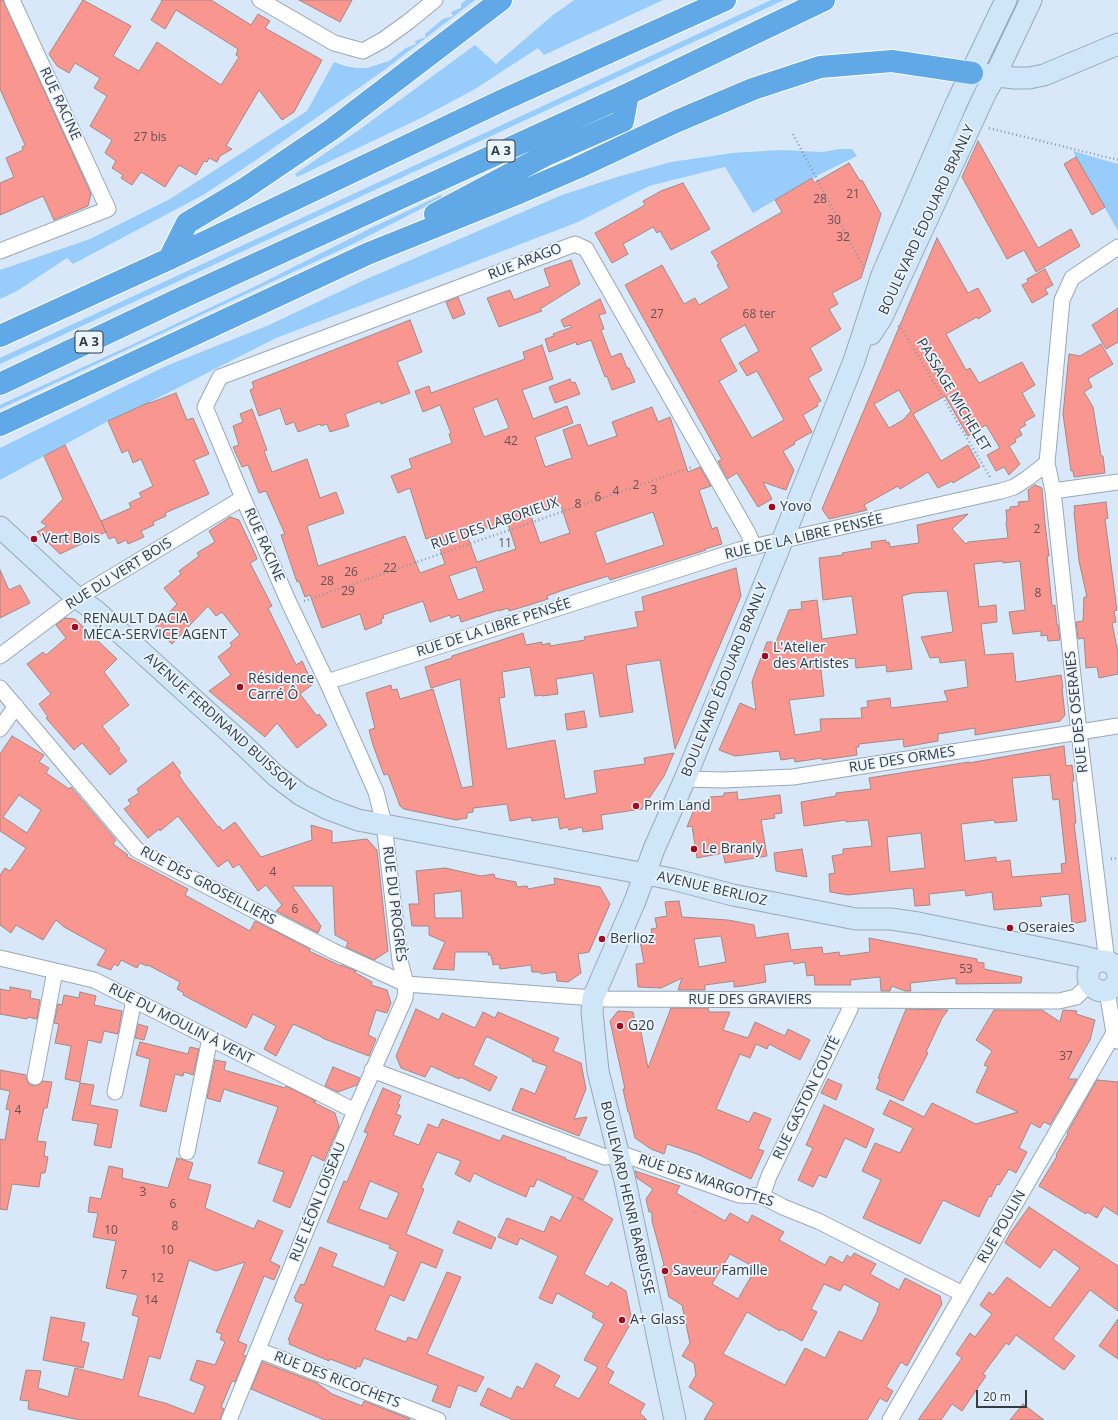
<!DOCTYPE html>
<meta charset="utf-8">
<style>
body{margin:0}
#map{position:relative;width:1118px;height:1420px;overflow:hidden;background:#d8e8f8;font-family:"Open Sans",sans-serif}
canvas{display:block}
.scale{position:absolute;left:976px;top:1390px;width:51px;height:18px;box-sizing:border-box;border:2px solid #343b41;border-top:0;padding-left:5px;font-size:12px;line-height:14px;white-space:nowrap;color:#343b41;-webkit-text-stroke:3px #ebf5fe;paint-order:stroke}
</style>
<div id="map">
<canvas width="1118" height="1420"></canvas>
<div class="scale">20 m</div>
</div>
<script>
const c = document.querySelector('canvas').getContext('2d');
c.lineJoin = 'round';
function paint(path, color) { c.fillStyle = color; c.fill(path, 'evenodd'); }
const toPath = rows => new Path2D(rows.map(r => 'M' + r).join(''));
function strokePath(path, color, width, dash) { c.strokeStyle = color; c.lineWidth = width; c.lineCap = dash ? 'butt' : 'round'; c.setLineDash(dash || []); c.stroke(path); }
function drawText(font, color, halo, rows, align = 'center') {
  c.font = font + ' "Open Sans",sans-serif'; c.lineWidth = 3.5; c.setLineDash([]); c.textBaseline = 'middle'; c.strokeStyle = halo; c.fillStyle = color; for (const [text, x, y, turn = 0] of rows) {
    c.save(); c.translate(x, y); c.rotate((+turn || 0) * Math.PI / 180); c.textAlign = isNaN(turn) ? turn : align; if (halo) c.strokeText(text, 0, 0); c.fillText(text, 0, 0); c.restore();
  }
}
const green = toPath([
 [466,0,475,0,383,71,256,160,203,195,73,264,67,258,17,291,0,299,0,270,90,239,170,199,307,111,334,62,345,66,356,68,367,68,389,61,406,48,416,44,415,41,426,37,425,34,443,19,453,16,451,12,461,8,461,4],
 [574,0,663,0,544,55,538,48,475,89,421,118,297,177,295,174,359,130,475,45,496,64,553,15],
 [771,0,784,0,0,364,0,358],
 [840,149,852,149,857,156,812,178,753,213,725,167,649,186,578,222,276,338,150,402,108,421,0,480,0,448,166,366,269,325,362,281,562,195,617,177,671,162,733,153,780,150,823,152],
 [1073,151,1118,164,1118,231,1076,157],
 [441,195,442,198,351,245,0,409,0,405,127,347,258,285,371,228]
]);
const building = toPath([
 [0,0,3,0,91,194,88,206,54,220,43,196,0,215,0,183,14,177,6,158,23,150,22,147,25,145,0,89,0,0],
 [83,0,131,26,113,56,139,71,157,42,221,85,239,57,236,55,238,49,176,10,165,29,151,20,162,1,161,0,211,0,251,25,258,14,270,21,265,28,322,60,294,112,282,120,259,90,226,146,232,149,220,156,217,162,209,158,207,162,204,161,196,175,179,165,165,187,141,172,132,185,121,178,123,175,112,168,116,161,105,153,112,140,90,126,107,96,94,88,100,78,75,63,69,73,57,66,49,54,83,0],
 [299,0,352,0,340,22,299,0],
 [978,141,1038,248,1071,229,1080,246,1036,272,1024,250,1007,259,962,177,978,141],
 [1076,157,1105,207,1092,215,1064,164,1076,157],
 [849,163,860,181,862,180,881,214,861,278,832,293,838,304,829,309,841,329,810,348,822,370,808,378,821,401,817,403,818,406,803,415,812,432,794,442,795,444,783,451,794,470,786,490,763,482,772,499,758,507,737,473,727,479,718,461,722,460,625,285,662,265,684,304,695,298,699,305,729,288,717,265,719,264,711,252,782,212,775,200,812,178,814,183,849,163],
 [745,325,759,351,739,363,747,376,757,371,784,420,752,438,719,381,737,371,720,339,745,325],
 [683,183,710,229,671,250,660,231,657,233,653,227,623,244,628,254,612,263,595,233,645,205,643,201,661,191,683,183],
 [937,238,968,293,978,288,991,311,978,319,977,317,946,334,966,370,970,368,979,383,1022,362,1035,385,1022,393,1035,416,1024,422,1026,425,1019,429,1022,435,1015,439,1016,442,1009,446,1020,464,1009,475,1004,467,996,471,987,455,1000,448,986,425,968,436,945,396,913,414,941,461,968,445,980,467,953,483,952,481,938,488,928,472,900,489,898,486,864,505,867,510,829,519,822,509,937,238],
 [899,390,911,411,903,420,889,428,874,404,899,390],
 [571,260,580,284,540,309,542,311,499,327,487,298,510,290,514,300,550,286,544,269,571,260],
 [1045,269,1053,285,1045,289,1048,294,1032,303,1022,285,1028,282,1027,279,1045,269],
 [458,297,465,314,453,319,446,302,458,297],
 [600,299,606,313,599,315,604,329,601,330,611,357,621,353,627,368,629,368,635,382,612,390,607,376,605,377,591,340,577,345,576,342,549,352,545,339,554,336,553,334,572,327,571,325,564,327,561,320,600,299],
 [1118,308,1118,342,1106,349,1092,325,1118,308],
 [410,320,422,352,397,362,410,393,381,404,380,401,345,414,349,426,330,432,327,424,321,426,320,424,298,432,294,422,286,425,280,408,259,416,250,390,254,388,252,382,410,320],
 [1101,344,1113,364,1088,379,1092,387,1084,392,1093,407,1101,456,1103,456,1105,473,1074,477,1073,471,1071,471,1063,414,1069,354,1080,356,1101,344],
 [542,345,553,379,522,390,528,405,533,419,567,406,573,423,535,437,545,467,572,458,563,430,580,424,588,446,617,436,612,422,652,407,658,422,670,417,688,472,700,467,711,486,699,490,712,529,717,527,722,544,705,549,706,550,610,580,608,576,563,590,547,596,548,599,526,606,509,611,508,608,499,611,499,610,461,622,459,615,451,618,450,615,430,622,423,601,383,615,384,618,381,619,382,623,365,630,360,614,322,628,310,595,305,597,299,581,297,582,281,535,285,534,266,491,259,493,248,465,242,467,233,447,239,445,233,426,243,422,240,414,252,409,267,450,264,451,272,472,307,459,320,498,336,492,344,513,307,526,318,566,405,536,420,573,445,564,436,536,426,539,410,488,398,493,391,476,412,468,409,459,452,443,449,434,451,433,440,405,423,412,415,391,429,386,431,393,525,359,523,352,542,345],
 [497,399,509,428,484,437,473,408,497,399],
 [557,504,559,508,561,506,570,533,540,543,531,516,557,504],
 [653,512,664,545,606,564,595,532,653,512],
 [507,521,516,549,477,562,467,535,507,521],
 [476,567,484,591,458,600,449,576,476,567],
 [570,379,572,383,575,382,580,394,555,403,549,387,570,379],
 [176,393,187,420,193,418,209,454,194,460,209,494,165,513,166,516,153,522,154,525,141,531,144,537,128,544,126,540,118,544,115,537,109,539,101,521,131,508,129,503,142,497,139,493,153,486,141,459,133,463,128,450,122,453,108,421,150,402,150,403,176,393],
 [65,445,106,532,60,554,37,532,47,526,41,522,63,499,44,456,65,445],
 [1035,485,1042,488,1045,524,1049,556,1047,556,1052,606,1055,605,1057,625,1058,625,1060,640,1048,641,1047,635,1041,636,1041,631,1013,634,1009,612,1025,610,1020,561,1003,563,1003,561,974,564,979,607,996,605,997,622,981,624,985,655,1013,653,1016,682,1061,675,1063,688,1062,688,1065,715,1060,721,975,735,975,728,938,734,938,741,904,747,903,739,859,744,859,747,856,747,857,755,822,760,822,758,795,762,794,758,781,760,779,751,735,756,719,750,740,703,756,710,752,682,754,676,767,642,776,642,789,610,802,609,801,602,817,600,822,639,857,634,852,596,823,600,819,558,843,555,842,553,872,548,871,542,886,540,886,543,889,542,890,547,919,543,917,525,968,514,952,529,966,544,968,542,1008,538,1006,522,1007,522,1006,510,1010,510,1010,507,1019,506,1018,502,1029,501,1028,490,1035,485],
 [947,591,953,632,921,637,930,658,939,657,940,663,965,660,968,687,944,691,948,701,891,708,890,698,867,701,868,707,861,708,862,718,820,719,821,731,795,735,789,700,824,696,820,662,855,658,856,668,886,665,887,672,912,669,902,596,912,593,947,591],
 [1106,502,1108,518,1105,519,1117,610,1114,611,1116,622,1112,623,1117,648,1118,648,1118,674,1099,678,1097,667,1086,668,1084,638,1078,639,1076,622,1083,621,1084,597,1087,597,1079,561,1074,512,1075,512,1074,506,1106,502],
 [230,517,239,520,256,556,257,559,250,563,272,606,268,608,296,665,302,661,313,684,300,694,317,716,319,714,327,725,297,748,277,723,265,737,209,691,231,675,218,657,232,646,230,643,240,635,222,612,216,616,208,606,172,644,155,628,177,604,164,588,181,574,179,571,199,556,197,553,215,542,209,531,230,517],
 [736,568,741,596,675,749,660,660,626,665,633,712,600,717,593,673,556,679,558,694,542,696,542,695,535,696,530,667,502,672,505,697,499,698,507,749,555,740,565,799,597,793,594,771,645,764,644,758,674,753,664,776,642,809,601,815,603,829,583,832,582,827,569,830,567,827,560,829,558,817,532,821,531,817,510,821,507,804,473,808,473,812,467,813,467,818,456,820,404,809,400,806,388,774,384,775,373,745,369,730,375,728,366,693,391,685,392,690,397,689,400,699,433,689,462,788,473,786,460,679,431,688,425,667,452,658,452,656,523,633,526,645,542,642,542,645,550,643,550,646,585,640,584,637,638,627,635,612,644,611,642,597,736,568],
 [0,570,9,590,20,585,30,603,0,618,0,570],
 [65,618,75,619,117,659,104,672,129,705,102,726,120,749,118,750,127,761,110,775,82,743,74,750,46,718,48,717,39,704,51,694,27,664,43,652,46,655,66,638,56,625,65,618],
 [584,711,587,727,567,730,565,714,584,711],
 [12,736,44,755,39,762,49,768,46,773,69,789,71,787,116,840,113,844,128,855,126,856,188,889,185,895,250,931,255,921,310,949,309,951,341,966,341,965,356,971,354,972,372,982,371,985,387,990,391,1003,387,1013,376,1010,368,1035,376,1039,369,1056,322,1038,322,1037,293,1024,276,1056,264,1049,276,1026,253,1014,246,1028,183,995,184,993,177,989,180,982,148,965,147,966,140,963,137,968,121,960,118,966,114,964,111,970,97,965,106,950,64,927,56,920,43,940,16,925,11,933,0,925,0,875,5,868,10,871,26,848,0,831,0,754,12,736],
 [19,795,41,810,27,833,3,817,19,795],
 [1064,746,1066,766,1072,765,1074,781,1072,781,1076,823,1074,823,1086,921,1072,924,1069,894,1040,897,1042,906,994,910,992,892,966,896,965,890,929,894,930,905,915,906,913,888,848,895,830,892,829,874,835,873,832,856,843,854,843,849,872,846,868,820,846,822,846,820,804,826,801,802,836,796,836,793,871,789,869,778,969,762,969,763,1064,746],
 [1050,775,1053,800,1059,799,1066,863,1061,864,1062,873,1012,877,1010,860,996,862,996,857,965,861,961,824,994,820,995,823,1017,821,1012,778,1050,775],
 [921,833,925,868,890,872,887,837,921,833],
 [173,762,181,773,179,775,184,783,218,827,219,826,223,831,235,822,261,857,312,840,311,825,332,831,332,843,367,839,377,850,388,951,374,960,346,947,348,942,335,935,333,886,292,886,321,926,318,933,276,911,282,905,266,885,258,891,239,864,233,868,228,860,218,867,178,816,160,831,159,829,148,838,124,809,131,804,128,800,139,793,137,789,173,762],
 [737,792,738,800,780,795,782,813,774,814,775,818,761,820,767,856,725,863,723,853,697,858,692,826,687,827,697,802,711,800,710,797,724,796,724,793,737,792],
 [802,849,807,877,776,871,774,853,802,849],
 [445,868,481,876,494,874,495,878,516,882,517,887,527,886,528,889,555,884,554,878,600,887,610,904,589,952,578,954,581,973,568,982,557,981,556,972,542,974,539,972,532,972,531,965,500,969,499,964,493,965,491,955,488,955,489,952,455,952,454,970,433,969,445,942,429,935,429,926,412,926,409,904,419,904,416,871,445,868],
 [461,891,463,918,435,918,434,894,461,891],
 [679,901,682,917,728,920,754,925,756,938,788,933,791,950,822,947,823,954,839,952,840,956,870,952,869,938,977,959,977,962,984,963,984,969,1022,977,1021,983,956,984,956,978,910,983,911,991,905,991,892,986,890,991,881,991,880,977,850,980,851,985,815,985,814,975,807,976,805,962,794,964,793,961,764,965,766,982,743,986,734,987,734,981,705,985,705,990,678,990,682,978,661,988,638,987,636,964,644,963,640,941,653,940,651,929,657,928,655,918,667,916,665,902,679,901],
 [721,936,726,962,699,967,694,939,721,936],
 [10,987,31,991,30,998,40,1000,37,1019,28,1017,27,1019,0,1014,0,989,10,991,10,987],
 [80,992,96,996,94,1005,122,1011,118,1034,104,1031,101,1043,88,1040,80,1082,65,1079,71,1046,55,1043,59,1024,54,1023,58,1004,62,1005,64,995,79,998,80,992],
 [671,1008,708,1008,709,1012,730,1012,723,1030,748,1038,755,1022,785,1036,788,1029,810,1040,800,1060,769,1044,767,1049,756,1044,750,1058,740,1054,716,1109,749,1122,754,1112,771,1119,758,1149,764,1151,751,1179,697,1154,667,1144,664,1154,651,1149,635,1138,629,1112,628,1112,623,1089,625,1089,610,1021,618,1011,633,1012,635,1023,639,1022,648,1068,671,1008],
 [416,1009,439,1020,442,1013,475,1028,483,1012,495,1018,498,1012,559,1038,553,1051,581,1063,586,1089,574,1119,587,1117,579,1136,512,1110,521,1088,535,1094,547,1066,532,1061,533,1059,488,1037,486,1037,473,1065,497,1077,490,1091,460,1077,459,1079,431,1066,425,1077,401,1068,396,1056,416,1009],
 [906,1009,948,1010,942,1018,926,1052,928,1053,903,1101,876,1089,880,1079,878,1078,906,1009],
 [994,1010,1042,1010,1060,1022,1063,1010,1077,1011,1076,1014,1095,1020,1090,1040,1068,1079,1077,1079,1050,1125,1044,1122,1040,1128,1031,1123,1019,1148,1027,1152,1016,1173,1009,1169,999,1185,997,1184,991,1197,989,1196,979,1217,943,1200,920,1244,863,1218,881,1180,862,1171,875,1143,900,1153,913,1128,883,1114,890,1100,924,1117,932,1103,976,1124,1018,1112,976,1092,988,1067,984,1065,992,1051,976,1040,994,1010],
 [138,1024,148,1027,144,1040,135,1038,138,1024],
 [140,1042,188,1054,190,1047,199,1049,193,1075,184,1072,183,1076,175,1074,166,1112,140,1106,150,1059,136,1055,140,1042],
 [215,1060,226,1062,224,1070,285,1088,286,1086,316,1101,313,1102,335,1113,339,1126,324,1161,312,1155,290,1208,273,1201,284,1172,258,1163,278,1107,224,1089,220,1102,207,1098,215,1060],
 [333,1067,360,1078,357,1085,338,1092,325,1086,333,1067],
 [0,1070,26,1075,27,1080,29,1084,33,1086,38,1085,43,1081,52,1082,47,1108,44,1108,37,1141,46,1142,44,1156,48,1157,45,1173,41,1173,39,1187,12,1184,7,1210,0,1209,0,1139,5,1140,10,1110,6,1109,10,1091,0,1089,0,1070],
 [828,1079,842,1085,836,1100,821,1093,828,1079],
 [1097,1080,1118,1082,1118,1215,1104,1206,1097,1218,1087,1212,1086,1214,1039,1186,1057,1156,1056,1155,1068,1134,1067,1133,1097,1080],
 [80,1083,94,1085,90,1105,118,1110,111,1148,94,1145,98,1124,72,1120,80,1083],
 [383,1088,401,1096,398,1104,400,1105,396,1114,401,1116,393,1135,419,1145,428,1124,438,1128,442,1119,500,1141,503,1135,566,1158,565,1159,598,1171,583,1200,577,1197,613,1219,584,1274,608,1287,611,1282,626,1291,632,1321,606,1367,614,1372,608,1383,645,1404,640,1413,647,1420,513,1420,480,1405,488,1388,511,1399,517,1386,523,1389,536,1363,560,1376,554,1386,579,1399,598,1367,584,1360,604,1324,592,1317,594,1313,557,1293,552,1304,539,1298,558,1256,520,1238,517,1245,498,1237,507,1218,544,1232,551,1216,560,1221,573,1196,537,1179,534,1187,530,1186,526,1197,492,1182,474,1173,470,1182,455,1174,461,1161,437,1152,421,1188,424,1189,406,1234,443,1250,436,1268,421,1262,404,1301,390,1295,375,1330,406,1342,408,1337,417,1340,447,1272,461,1277,427,1354,484,1377,476,1392,458,1385,450,1408,432,1401,438,1386,364,1358,360,1367,357,1366,356,1369,330,1359,329,1361,289,1344,290,1341,288,1340,303,1304,295,1301,296,1299,294,1298,301,1284,304,1285,320,1247,337,1254,332,1266,384,1287,398,1252,389,1248,390,1245,327,1222,344,1181,347,1182,368,1133,364,1132,383,1088],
 [370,1181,399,1193,387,1219,359,1209,370,1181],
 [824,1105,874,1129,866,1148,845,1138,826,1178,819,1175,813,1187,798,1180,813,1148,806,1145,824,1105],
 [177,1158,193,1163,188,1179,211,1185,205,1208,254,1229,258,1220,283,1231,270,1261,280,1266,274,1280,264,1276,238,1341,247,1345,243,1355,246,1356,235,1382,232,1381,221,1407,224,1409,220,1420,80,1420,28,1409,29,1401,20,1400,26,1370,41,1371,38,1388,68,1397,75,1368,123,1380,139,1317,132,1315,138,1295,106,1288,116,1241,93,1237,98,1213,88,1212,90,1197,101,1199,109,1166,123,1169,122,1178,168,1188,177,1158],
 [189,1260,216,1271,245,1262,216,1332,222,1334,220,1339,225,1342,215,1365,197,1360,190,1380,205,1386,194,1414,165,1403,138,1396,149,1356,160,1359,189,1260],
 [635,1171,680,1186,676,1193,725,1221,730,1213,748,1223,752,1215,784,1232,779,1240,825,1265,830,1256,843,1263,847,1255,851,1258,854,1253,876,1264,870,1274,899,1290,905,1278,940,1296,942,1304,907,1366,901,1362,886,1387,893,1391,887,1402,880,1398,867,1420,704,1420,714,1403,689,1387,696,1375,694,1363,682,1356,690,1343,682,1305,669,1297,662,1267,664,1265,652,1221,652,1212,649,1212,646,1199,653,1189,637,1178,635,1171],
 [730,1254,756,1268,738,1299,712,1284,730,1254],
 [824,1284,840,1291,844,1284,880,1303,877,1310,878,1310,862,1341,839,1331,825,1358,805,1348,785,1385,723,1354,747,1312,780,1331,781,1329,802,1341,817,1312,811,1309,824,1284],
 [1029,1207,1118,1266,1118,1311,1090,1290,1053,1339,1075,1356,1064,1370,1016,1335,1009,1345,1006,1343,983,1374,986,1376,962,1411,952,1404,941,1420,918,1420,962,1358,956,1354,970,1333,975,1337,992,1314,980,1305,989,1292,993,1295,1007,1277,1050,1308,1080,1268,1054,1249,1040,1268,1005,1243,1011,1232,1029,1207],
 [458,1221,496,1238,491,1249,453,1233,458,1221],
 [51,1317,85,1323,81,1341,89,1343,83,1368,43,1360,51,1317],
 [1118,1319,1118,1359,1099,1346,1118,1319],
 [262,1362,317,1383,332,1394,362,1406,364,1401,410,1419,410,1420,324,1420,251,1389,262,1362],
 [1023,1404,1044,1420,1010,1420,1023,1404]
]);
const path = toPath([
 [989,128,1118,160],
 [793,134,864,268],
 [898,326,902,329,990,477],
 [304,601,692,467],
 [1111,859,1118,858]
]);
const street = toPath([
 [260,0,334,43,363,51,383,40,408,22,435,0],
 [0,251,108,209,12,0],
 [1053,491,1118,482],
 [0,656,77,598,243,498],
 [327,682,739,550,1001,491,1014,487,1028,478,1047,463],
 [0,688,137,850,333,951,406,984,607,999,1059,1001,1076,997,1090,984],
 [0,729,16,706],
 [685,779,723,780,793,777,1118,726],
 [0,958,94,980,355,1111],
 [1107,962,1079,732,1053,491,1047,463,1062,300,1072,278,1118,247],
 [1107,991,1114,1033,1117,1041],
 [372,1070,605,1157,619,1155,628,1156,739,1195,762,1196,783,1207,818,1221,963,1294],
 [35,1077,55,971],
 [115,1092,134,1000],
 [187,1152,210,1038],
 [762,1196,769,1176,850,1009,850,1001],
 [258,1350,438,1420],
 [229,1420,355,1111,405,998,406,984,400,961,384,824,376,792,327,682,290,605,243,498,205,407,220,377,575,244,586,249,748,533,754,547],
 [890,1420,1114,1033]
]);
const secondary = toPath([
 [982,74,1014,78,1029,78,1044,75,1118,44],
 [871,334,882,317,986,92,995,76,1031,0],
 [0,527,77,598,96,611,136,647,234,736,276,776,301,795,328,809,358,820,672,879,733,895,856,919,891,919,918,923,1080,956,1100,961],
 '1088 976a15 15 0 1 1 30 0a15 15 0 1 1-30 0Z',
 [675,1420,625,1181,598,1071,592,1012,593,998,635,901,654,849,685,779,782,541,854,361,882,275,956,104,1006,0]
]);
const highway = toPath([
 [435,214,544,156,623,121,628,94],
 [169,259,187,223,244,189,331,130,501,0],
 [0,336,169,259,501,101,725,0],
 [0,384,177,300,628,94,824,0],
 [0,425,367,254,519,193,577,168,675,122,753,89,820,67,892,61,972,73]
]);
const markers = [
 [772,507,4,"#a40a1d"],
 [34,539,4,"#a40a1d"],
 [75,627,4,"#a40a1d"],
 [765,656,4,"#a40a1d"],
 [240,687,4,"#a40a1d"],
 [636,806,4,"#a40a1d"],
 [694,849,4,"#a40a1d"],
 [1010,928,4,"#a40a1d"],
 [602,939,4,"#a40a1d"],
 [620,1026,4,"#a40a1d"],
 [665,1271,4,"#a40a1d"],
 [622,1320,4,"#a40a1d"]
];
const numberNames = [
 ["27 bis",150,138],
 ["21",853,195],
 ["28",820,200],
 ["30",834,221],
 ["32",843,238],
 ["27",657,315],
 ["68 ter",759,315],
 ["42",511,442],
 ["2",636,486],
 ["3",654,491],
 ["4",616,492],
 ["6",598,498],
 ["8",578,505],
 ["2",1037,530],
 ["11",505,544],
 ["22",390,569],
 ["26",351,573],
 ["28",327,582],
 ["29",348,592],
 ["8",1038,594],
 ["4",273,873],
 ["6",295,910],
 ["53",966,970],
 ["37",1066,1057],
 ["4",18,1111],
 ["3",143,1193],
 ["6",173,1205],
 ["8",175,1227],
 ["10",111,1231],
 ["10",167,1251],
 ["7",124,1276],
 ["12",157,1279],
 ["14",151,1301]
];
const shields = [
 [501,151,28],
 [89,342,28]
];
const shieldNames = [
 ["A 3",501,151],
 ["A 3",89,342]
];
const streetNames = [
 ["RUE RACINE",60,104,65],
 ["BOULEVARD ÉDOUARD BRANLY",927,220,-65],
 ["RUE ARAGO",525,262,-21],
 ["PASSAGE MICHELET",953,395,59],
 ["RUE DES LABORIEUX",495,524,-19],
 ["RUE DE LA LIBRE PENSÉE",804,537,-13],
 ["RUE RACINE",264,545,66],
 ["RUE DU VERT BOIS",119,574,-32],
 ["RUE DE LA LIBRE PENSÉE",494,628,-18],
 ["BOULEVARD ÉDOUARD BRANLY",725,680,-68],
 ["RUE DES OSERAIES",1077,712,-96],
 ["AVENUE FERDINAND BUISSON",220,722,42],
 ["RUE DES ORMES",902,760,-9],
 ["RUE DES GROSEILLIERS",208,886,28],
 ["AVENUE BERLIOZ",712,889,13],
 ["RUE DU PROGRÈS",394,904,83],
 ["RUE DES GRAVIERS",750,1000],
 ["RUE DU MOULIN À VENT",181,1024,27],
 ["RUE GASTON COUTÉ",807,1098,-64],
 ["RUE DES MARGOTTES",706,1181,18],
 ["BOULEVARD HENRI BARBUSSE",627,1198,77],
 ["RUE LÉON LOISEAU",318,1202,-68],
 ["RUE POULIN",1002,1227,-60],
 ["RUE DES RICOCHETS",337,1380,21]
];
const poiNames = [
 ["Yovo",780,507],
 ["Vert Bois",42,539],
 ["RENAULT DACIA",83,619],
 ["MÉCA-SERVICE AGENT",83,635],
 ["L'Atelier",773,648],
 ["des Artistes",773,664],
 ["Résidence",248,679],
 ["Carré Ô",248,695],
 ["Prim Land",644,806],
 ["Le Branly",702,849],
 ["Oseraies",1018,928],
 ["Berlioz",610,939],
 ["G20",628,1026],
 ["Saveur Famille",673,1271],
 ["A+ Glass",630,1320]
];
paint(green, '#98ccfa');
paint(building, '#fa9690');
strokePath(building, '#a08987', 1);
strokePath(street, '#98a8b7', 17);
strokePath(secondary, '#98a8b7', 23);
strokePath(highway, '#fff', 24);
strokePath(path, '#8d99a5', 2.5, [1, 3]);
strokePath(street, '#fff', 15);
strokePath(secondary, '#cfe5f8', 21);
strokePath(highway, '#60a8e6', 22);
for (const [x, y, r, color] of markers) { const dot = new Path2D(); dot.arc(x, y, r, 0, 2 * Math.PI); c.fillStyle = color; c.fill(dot); strokePath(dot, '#ebf5fe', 1.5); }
drawText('12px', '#665255', null, numberNames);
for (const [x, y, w] of shields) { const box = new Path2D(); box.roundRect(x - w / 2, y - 11, w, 22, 3); c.fillStyle = '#ebf5fe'; c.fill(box); strokePath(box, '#343b41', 1); }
drawText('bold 13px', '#343b41', null, shieldNames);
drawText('14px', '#343b41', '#ebf5fe', streetNames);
drawText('14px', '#343b41', '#ebf5fe', poiNames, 'left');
</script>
